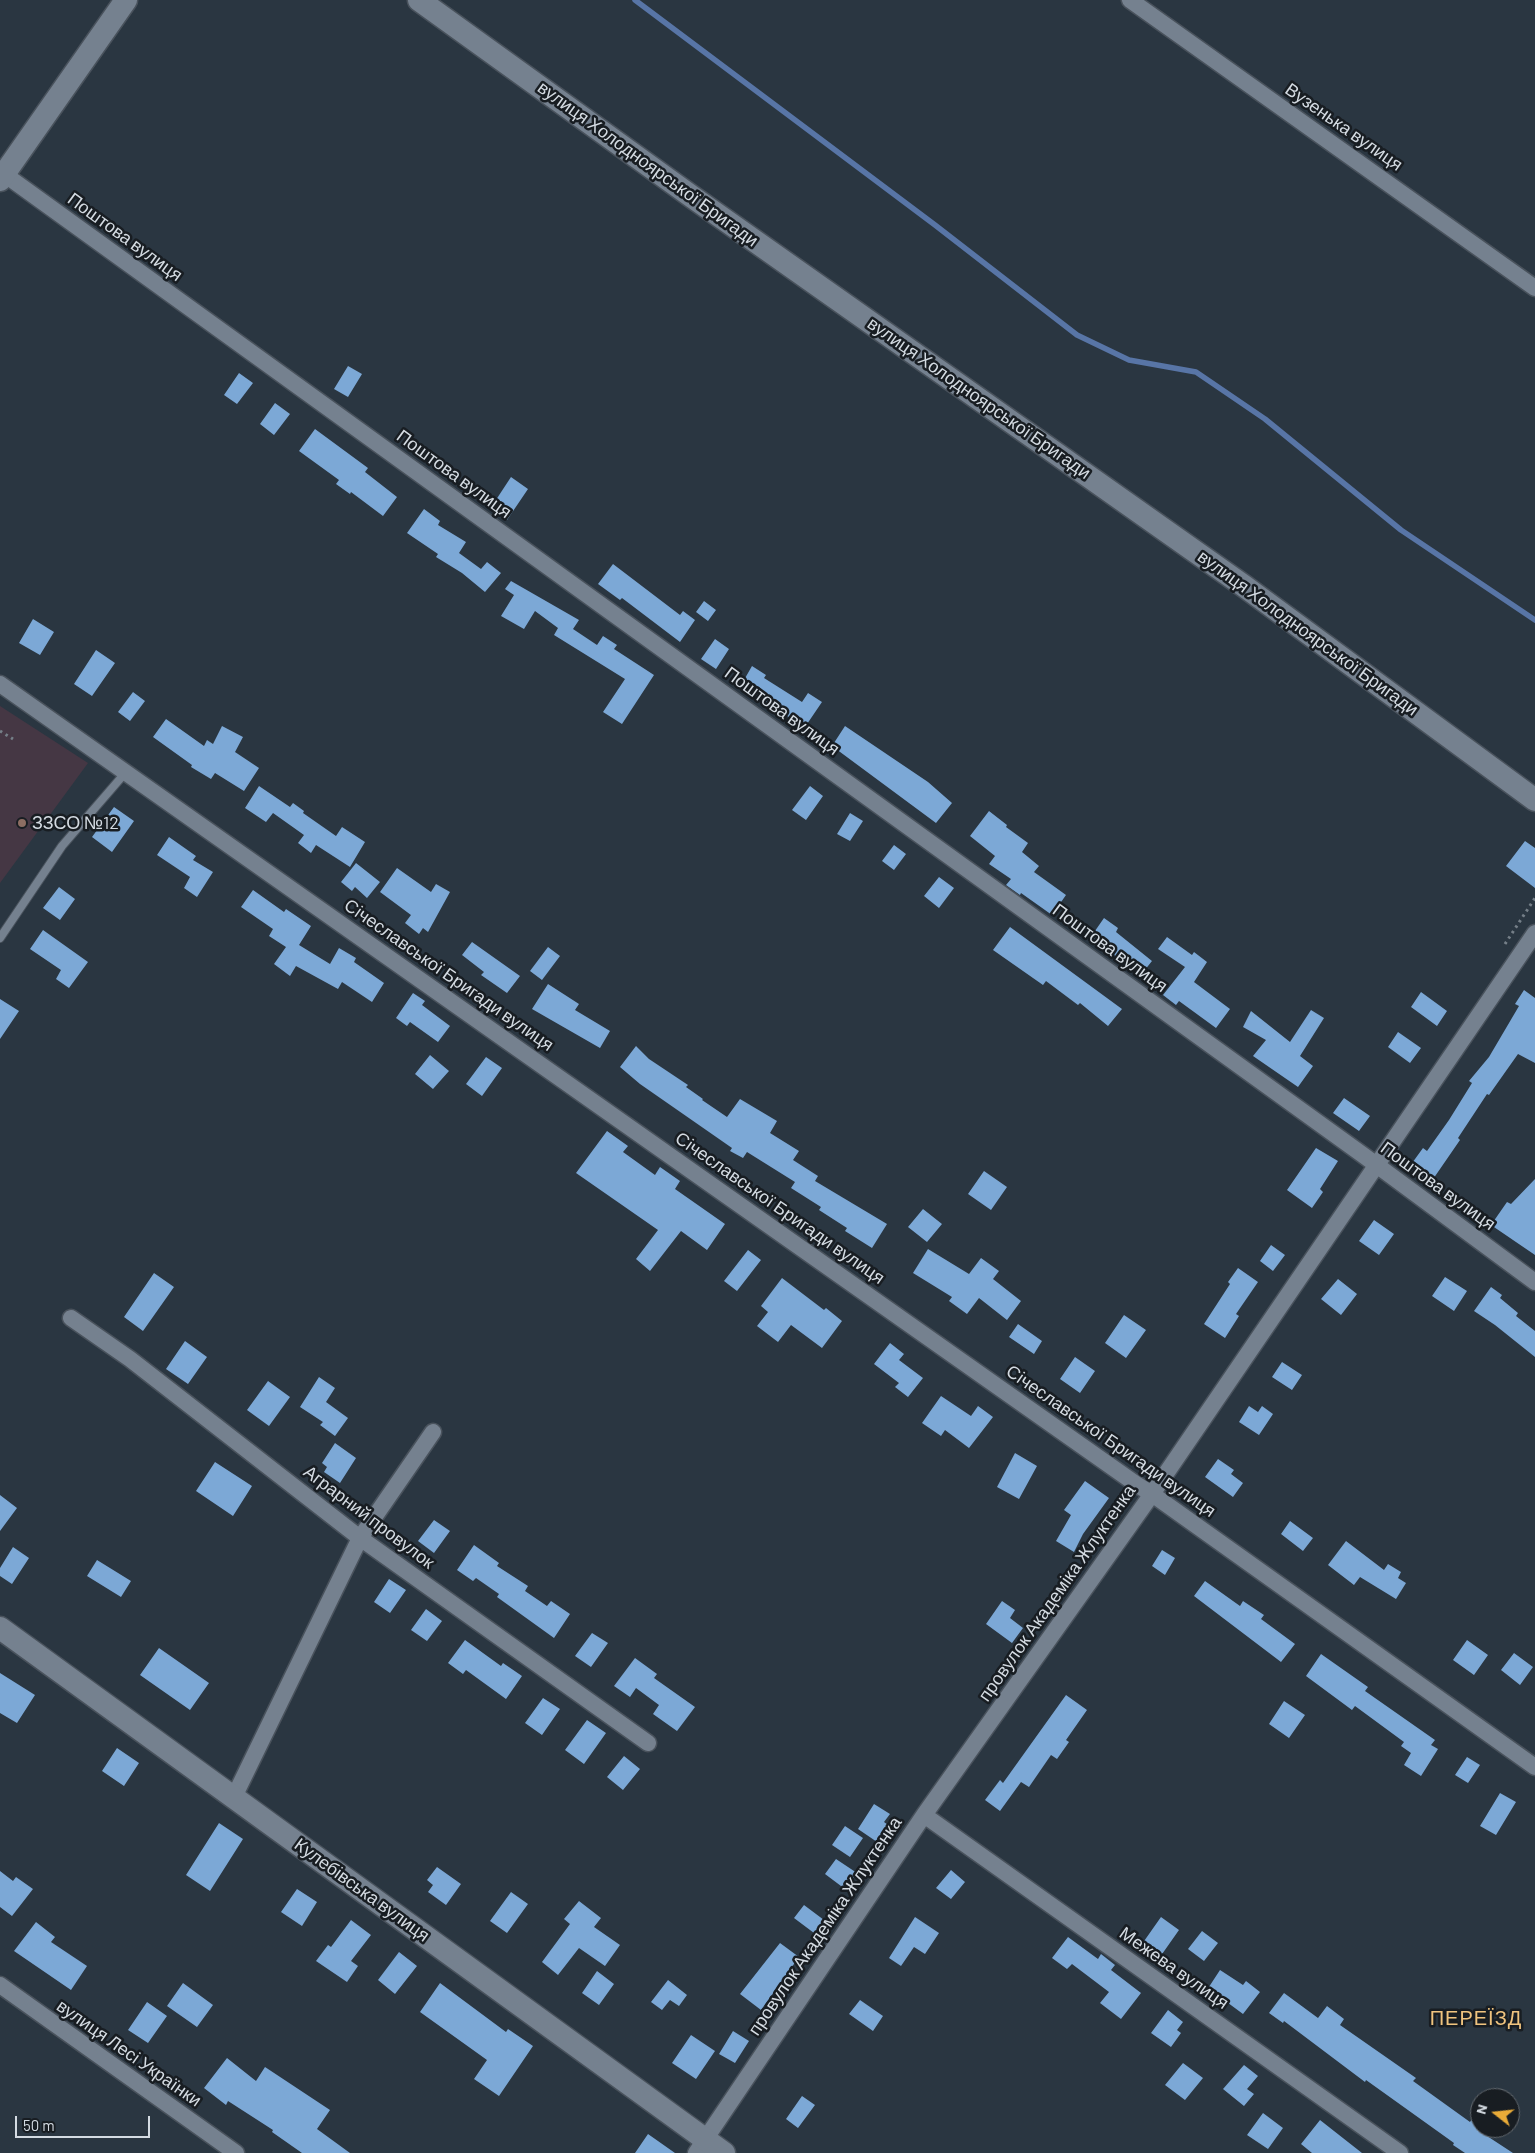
<!DOCTYPE html>
<meta charset="utf-8">
<style>
body{margin:0}
#map{position:relative;width:1535px;height:2153px;overflow:hidden;background:#2a3641;font-family:Barlow,sans-serif}
canvas{display:block}
.north{position:absolute;left:1470px;top:2088px;width:50px;height:50px;box-sizing:border-box;background:#181d22;border:1px solid #63696f;border-radius:50%;rotate:286deg;font-size:14px;font-weight:700;line-height:20px;text-align:center;color:#d4dbe2}
.north::after{content:'';display:block;margin:auto;width:18px;height:22px;background:#e9ab38;clip-path:polygon(50% 0,100% 100%,50% 72%,0 100%)}
.scale{position:absolute;left:15px;top:2116px;width:135px;height:22px;box-sizing:border-box;border:2px solid #d4dbe2;border-top:0;padding-left:6px;font-size:15px;line-height:18px;white-space:nowrap;color:#d4dbe2;-webkit-text-stroke:4px #181d22;paint-order:stroke}
</style>
<div id="map">
<canvas width="1535" height="2153"></canvas>
<div class="north">N</div>
<div class="scale">50 m</div>
</div>
<script>
const c = document.querySelector('canvas').getContext('2d');
c.lineJoin = 'round';
function paint(path, color) { c.fillStyle = color; c.fill(path, 'evenodd'); }
const toPath = rows => new Path2D(rows.map(r => 'M' + r).join(''));
function strokePath(path, color, width, dash) { c.strokeStyle = color; c.lineWidth = width; c.lineCap = dash ? 'butt' : 'round'; c.setLineDash(dash || []); c.stroke(path); }
function drawText(font, color, halo, rows, align = 'center') {
  c.font = font + ' Barlow,sans-serif'; c.lineWidth = 5; c.setLineDash([]); c.textBaseline = 'middle'; c.strokeStyle = halo; c.fillStyle = color; for (const [text, x, y, turn = 0] of rows) {
    c.save(); c.translate(x, y); c.rotate((+turn || 0) * Math.PI / 180); c.textAlign = isNaN(turn) ? turn : align; if (halo) c.strokeText(text, 0, 0); c.fillText(text, 0, 0); c.restore();
  }
}
const education = toPath([
 [0,706,88,763,0,883]
]);
const stream = toPath([
 [635,0,935,225,1077,335,1129,360,1196,372,1265,419,1401,530,1535,620]
]);
const building = toPath([
 [348,366,362,374,348,397,334,389],
 [239,373,253,383,237,404,224,395],
 [275,403,290,414,274,435,260,424],
 [315,429,368,468,365,472,397,497,383,516,351,492,350,494,336,484,339,480,299,451],
 [511,477,528,489,507,520,490,509],
 [424,509,440,521,438,525,466,542,459,553,481,569,487,562,501,573,485,592,462,573,436,557,438,554,407,533],
 [613,564,680,615,683,611,695,620,680,642,622,598,620,600,598,584],
 [511,581,579,620,573,629,597,645,603,636,617,645,614,649,654,675,622,724,603,712,625,679,554,635,558,628,535,611,524,629,501,616,514,595,505,589],
 [704,601,716,610,708,621,696,612],
 [33,619,54,632,40,655,19,643],
 [715,639,729,649,716,669,701,659],
 [96,650,115,663,92,696,74,684],
 [752,666,766,675,764,678,802,702,808,693,822,702,805,727,740,687],
 [133,692,145,701,130,721,118,712],
 [166,719,204,746,207,740,213,744,222,726,243,737,235,752,259,768,244,791,215,773,211,779,191,767,192,765,153,737],
 [845,726,928,782,952,803,936,823,832,746],
 [259,786,290,807,293,803,304,811,303,813,336,836,342,827,365,842,350,867,316,845,311,853,298,843,304,835,273,813,266,822,245,808],
 [810,786,823,796,806,820,792,810],
 [114,807,134,821,112,852,92,837],
 [989,811,1007,825,1006,827,1028,843,1022,852,1039,866,1034,872,1066,895,1052,915,1021,893,1020,895,1006,885,1011,879,989,864,995,856,970,836],
 [850,813,863,821,850,841,837,834],
 [169,837,196,856,193,860,213,872,197,897,184,888,190,877,157,855],
 [1525,841,1535,848,1535,888,1506,866],
 [894,845,906,854,894,870,882,861],
 [356,863,380,882,367,898,355,887,352,891,341,882],
 [397,868,431,892,436,884,450,892,428,932,423,928,419,934,405,923,411,915,380,892],
 [939,877,954,888,939,908,924,896],
 [59,887,75,899,60,920,43,908],
 [253,890,284,912,286,909,311,926,299,945,330,964,339,948,356,958,354,962,384,983,372,1002,342,982,338,989,296,966,290,976,274,964,286,947,269,936,273,929,241,907],
 [1104,918,1118,928,1116,932,1152,961,1140,976,1104,948,1102,951,1088,941],
 [1010,927,1122,1009,1108,1026,1080,1003,1078,1005,1046,981,1043,985,993,950],
 [43,930,88,962,69,988,56,979,61,970,30,949],
 [1167,937,1192,955,1194,952,1207,962,1194,982,1230,1009,1216,1028,1179,1001,1176,1005,1163,995,1185,967,1158,949],
 [472,942,520,976,507,993,481,975,484,972,462,955],
 [548,947,560,956,542,980,530,971],
 [548,984,579,1004,575,1010,610,1031,600,1048,532,1009],
 [1524,990,1535,998,1535,1063,1518,1054,1489,1095,1487,1094,1458,1138,1460,1140,1429,1185,1407,1170,1423,1148,1427,1151,1449,1120,1472,1083,1469,1081,1489,1057,1519,1006,1515,1004],
 [1421,992,1447,1011,1437,1026,1411,1007],
 [413,993,425,1001,422,1005,450,1026,438,1042,410,1022,407,1026,396,1018],
 [0,999,19,1011,0,1039],
 [1311,1010,1324,1018,1300,1056,1313,1066,1298,1087,1253,1056,1266,1040,1243,1027,1251,1011,1290,1042],
 [1398,1032,1421,1048,1410,1063,1388,1047],
 [636,1046,649,1059,688,1085,686,1087,703,1099,702,1100,727,1117,740,1099,777,1121,770,1133,799,1151,793,1160,818,1176,815,1181,887,1224,872,1248,845,1231,847,1228,819,1210,821,1207,791,1188,795,1182,747,1152,743,1158,730,1151,732,1148,640,1084,620,1067],
 [430,1055,449,1071,433,1089,415,1074],
 [486,1057,502,1068,482,1096,466,1084],
 [1344,1098,1370,1116,1359,1131,1333,1113],
 [607,1131,628,1146,623,1152,655,1175,660,1167,680,1181,675,1189,725,1224,707,1250,681,1231,650,1271,636,1259,658,1230,576,1173],
 [1316,1148,1338,1161,1320,1189,1323,1192,1312,1208,1287,1190],
 [984,1171,1007,1187,991,1210,968,1194],
 [1535,1179,1535,1255,1491,1225,1507,1202,1511,1204],
 [923,1209,942,1224,927,1242,908,1227],
 [1374,1220,1394,1234,1379,1255,1359,1241],
 [1271,1245,1285,1255,1273,1271,1260,1261],
 [928,1249,969,1274,981,1258,999,1271,993,1279,1021,1301,1007,1320,979,1298,967,1314,949,1301,952,1297,913,1273],
 [748,1250,761,1260,737,1291,724,1281],
 [1238,1268,1258,1282,1236,1314,1239,1316,1225,1338,1204,1324,1230,1284,1228,1282],
 [154,1273,174,1287,143,1331,124,1317],
 [1445,1277,1467,1291,1454,1311,1432,1296],
 [782,1278,824,1310,826,1308,842,1321,822,1348,791,1325,778,1342,757,1326,768,1312,761,1306],
 [1338,1279,1357,1294,1341,1315,1321,1299],
 [1491,1287,1502,1295,1500,1298,1518,1313,1516,1316,1535,1331,1535,1357,1495,1325,1474,1311],
 [1124,1315,1146,1330,1126,1358,1105,1343],
 [1018,1324,1042,1341,1034,1354,1009,1337],
 [185,1341,207,1357,188,1384,166,1369],
 [890,1343,904,1354,899,1360,923,1378,908,1397,895,1387,899,1383,874,1364],
 [1075,1357,1095,1371,1080,1393,1060,1379],
 [1282,1362,1302,1375,1292,1390,1272,1377],
 [319,1377,335,1388,326,1402,348,1418,335,1436,320,1425,323,1422,300,1407],
 [268,1381,290,1397,269,1426,247,1410],
 [941,1396,971,1416,978,1406,993,1417,969,1448,945,1430,941,1436,922,1423],
 [1249,1406,1258,1412,1262,1406,1273,1414,1259,1435,1239,1422],
 [335,1443,356,1458,340,1483,324,1472,327,1467,322,1463],
 [1015,1453,1037,1466,1019,1499,997,1487],
 [1218,1459,1234,1470,1231,1474,1243,1483,1233,1497,1205,1477],
 [215,1462,252,1486,233,1516,196,1491],
 [1085,1481,1109,1498,1083,1534,1074,1552,1056,1541,1071,1515,1064,1510],
 [0,1495,17,1508,0,1531],
 [434,1520,450,1531,434,1553,418,1541],
 [1290,1521,1313,1538,1303,1551,1281,1534],
 [1346,1541,1384,1570,1388,1564,1401,1572,1398,1578,1406,1583,1396,1599,1360,1577,1354,1585,1328,1565],
 [474,1545,499,1563,497,1566,528,1586,525,1591,547,1606,551,1601,570,1614,554,1638,497,1597,499,1594,476,1578,473,1581,457,1570],
 [13,1547,29,1558,12,1584,0,1576,0,1568],
 [1162,1550,1175,1558,1165,1575,1152,1566],
 [97,1560,131,1581,121,1597,87,1576],
 [389,1579,406,1590,390,1613,374,1602],
 [1205,1581,1240,1606,1243,1601,1264,1615,1261,1619,1295,1644,1281,1662,1194,1596],
 [1002,1601,1015,1610,1010,1618,1023,1628,1012,1643,986,1624],
 [426,1609,442,1621,427,1641,411,1630],
 [592,1633,608,1643,591,1667,575,1656],
 [465,1640,501,1666,503,1663,522,1676,506,1699,466,1670,463,1674,448,1663],
 [1467,1640,1488,1655,1474,1675,1453,1660],
 [159,1648,209,1683,190,1710,140,1675],
 [1514,1653,1533,1667,1520,1685,1501,1670],
 [1321,1654,1368,1687,1365,1691,1435,1740,1431,1745,1438,1749,1421,1776,1404,1765,1411,1753,1401,1746,1404,1742,1355,1706,1352,1710,1306,1676],
 [635,1658,657,1674,654,1678,695,1707,677,1731,653,1714,659,1705,636,1688,630,1697,614,1686],
 [0,1673,35,1695,17,1723,0,1713],
 [1066,1695,1087,1710,1066,1740,1069,1742,1057,1759,1051,1755,1029,1787,1021,1782,1000,1811,985,1800,1000,1780,1003,1783],
 [543,1698,560,1709,542,1735,525,1723],
 [1284,1701,1305,1715,1289,1738,1269,1724],
 [587,1720,606,1733,584,1764,565,1750],
 [117,1748,139,1763,124,1786,102,1771],
 [624,1756,640,1769,623,1790,607,1777],
 [1467,1757,1480,1765,1468,1783,1455,1775],
 [1500,1793,1516,1802,1496,1835,1480,1826],
 [874,1804,890,1814,884,1822,891,1827,880,1844,858,1829],
 [219,1823,243,1839,210,1891,186,1875],
 [845,1826,863,1838,850,1857,832,1845],
 [836,1859,857,1873,845,1889,825,1874],
 [437,1867,461,1884,446,1905,428,1892,433,1885,427,1880],
 [951,1870,965,1882,951,1899,936,1888],
 [0,1871,13,1881,16,1877,33,1889,12,1916,0,1907],
 [297,1889,317,1902,302,1926,281,1912],
 [511,1892,528,1904,507,1933,490,1921],
 [579,1901,601,1918,594,1927,620,1945,605,1966,579,1948,558,1975,542,1962,570,1924,564,1919],
 [804,1905,824,1920,814,1933,794,1918],
 [915,1917,939,1933,925,1954,914,1947,901,1966,889,1958],
 [1161,1917,1179,1930,1160,1957,1142,1944],
 [351,1920,371,1935,351,1961,358,1966,347,1982,316,1961,328,1945,331,1947],
 [36,1922,55,1937,51,1942,87,1966,71,1990,14,1951],
 [1202,1931,1218,1943,1204,1961,1188,1949],
 [1068,1937,1098,1959,1101,1954,1115,1965,1111,1970,1141,1993,1121,2019,1100,2003,1109,1992,1072,1964,1067,1969,1052,1958],
 [780,1943,799,1957,761,2010,740,1994],
 [399,1952,417,1966,395,1994,378,1980],
 [1220,1970,1243,1985,1246,1981,1260,1992,1243,2014,1220,1997,1215,2005,1203,1996],
 [597,1971,614,1984,599,2005,582,1993],
 [668,1980,687,1995,679,2006,670,2000,662,2010,651,2002],
 [183,1983,213,2005,197,2027,167,2006],
 [440,1983,506,2032,508,2029,533,2046,499,2096,474,2079,487,2060,420,2012],
 [1284,1993,1318,2018,1327,2006,1344,2019,1340,2025,1416,2078,1413,2081,1470,2122,1480,2107,1480,2128,1492,2128,1487,2136,1513,2153,1465,2153,1453,2145,1454,2143,1366,2080,1365,2082,1284,2021,1283,2023,1269,2013],
 [860,2000,883,2016,873,2031,849,2014],
 [147,2002,167,2016,148,2043,128,2030],
 [1168,2010,1183,2022,1177,2030,1181,2033,1171,2047,1151,2033],
 [733,2031,749,2041,735,2063,719,2054],
 [691,2035,715,2051,696,2079,672,2063],
 [227,2058,256,2081,265,2067,330,2110,317,2129,350,2153,302,2153,272,2132,273,2130,228,2101,226,2105,204,2088],
 [1183,2063,1203,2078,1185,2100,1165,2085],
 [1244,2065,1258,2076,1247,2089,1254,2094,1244,2106,1223,2089],
 [802,2096,815,2105,798,2128,786,2119],
 [1263,2113,1283,2128,1268,2149,1247,2135],
 [1320,2120,1362,2153,1312,2153,1301,2144],
 [648,2134,675,2153,635,2153]
]);
const path = toPath([
 [0,731,13,739],
 [1505,944,1535,898]
]);
const lane = toPath([
 [0,938,62,846,126,772]
]);
const street = toPath([
 [1130,0,1535,288],
 [4,174,1363,1155,1535,1282],
 [0,684,1136,1484,1152,1494,1535,1767],
 [71,1318,130,1359,360,1538,648,1743],
 [234,1797,360,1538,433,1432],
 [924,1815,1400,2153],
 [0,1985,236,2153],
 [696,2153,924,1815,1152,1494,1535,933]
]);
const secondary = toPath([
 [419,0,691,196,1244,586,1535,800],
 [0,180,126,0],
 [0,1628,724,2153]
]);
const markers = [
 [22,823,5,"#8d6e63"]
];
const streetNames = [
 ["Вузенька вулиця",1344,127,35],
 ["вулиця Холодноярської Бригади",648,164,36],
 ["Поштова вулиця",125,237,36],
 ["вулиця Холодноярської Бригади",979,398,35],
 ["Поштова вулиця",454,474,36],
 ["вулиця Холодноярської Бригади",1308,633,36],
 ["Поштова вулиця",782,711,36],
 ["Поштова вулиця",1110,948,36],
 ["Січеславської Бригади вулиця",449,975,35],
 ["Поштова вулиця",1438,1186,36],
 ["Січеславської Бригади вулиця",780,1208,35],
 ["Січеславської Бригади вулиця",1111,1441,35],
 ["Аграрний провулок",369,1517,37],
 ["провулок Академіка Жлуктенка",1057,1593,-55],
 ["Кулебівська вулиця",362,1890,36],
 ["провулок Академіка Жлуктенка",825,1926,-56],
 ["Межева вулиця",1174,1968,35],
 ["вулиця Лесі Українки",129,2053,35]
];
const poiNames = [
 ["ЗЗСО №12",32,823]
];
const quarterNames = [
 ["ПЕРЕЇЗД",1476,2018]
];
paint(education, '#453744');
strokePath(stream, '#5875a6', 5.5);
paint(building, '#7ca8d6');
strokePath(lane, '#49525c', 10);
strokePath(street, '#49525c', 19);
strokePath(secondary, '#49525c', 25);
strokePath(path, '#757f88', 3, [2.5, 4]);
strokePath(lane, '#75818f', 8);
strokePath(street, '#75818f', 16);
strokePath(secondary, '#75818f', 22);
for (const [x, y, r, color] of markers) { const dot = new Path2D(); dot.arc(x, y, r, 0, 2 * Math.PI); c.fillStyle = color; c.fill(dot); strokePath(dot, '#181d22', 2); }
drawText('18px', '#d4dbe2', '#181d22', streetNames);
drawText('18px', '#d4dbe2', '#181d22', poiNames, 'left');
c.letterSpacing = '1px';
drawText('20px', '#f0c47f', '#181d22', quarterNames);
c.letterSpacing = '0px';
</script>
